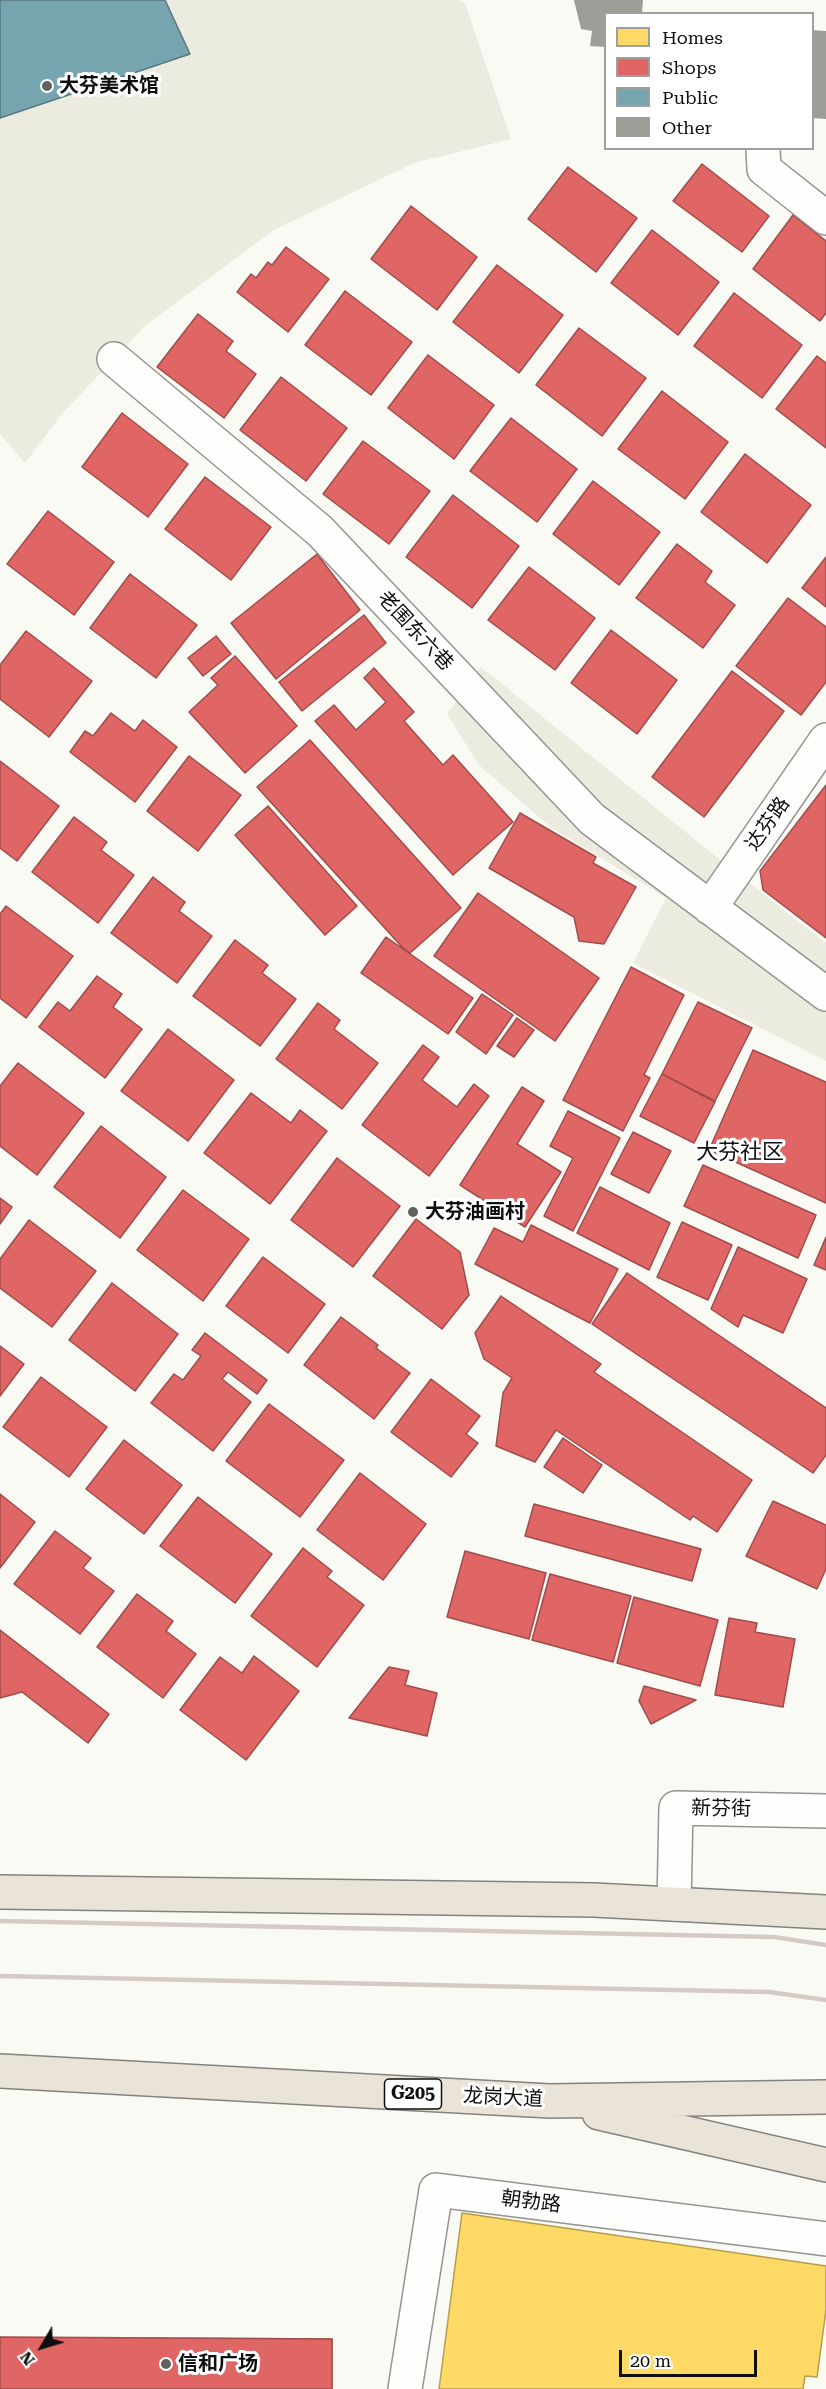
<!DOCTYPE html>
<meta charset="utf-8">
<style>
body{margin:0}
#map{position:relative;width:826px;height:2389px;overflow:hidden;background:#fafaf4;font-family:"Roboto Serif",serif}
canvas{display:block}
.legend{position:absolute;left:604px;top:12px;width:210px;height:138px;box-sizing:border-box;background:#fff;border:2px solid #9f9f9f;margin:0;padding:8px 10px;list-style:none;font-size:18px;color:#0e0e0e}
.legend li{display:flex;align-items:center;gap:12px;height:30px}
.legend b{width:30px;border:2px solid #9f9f9f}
.north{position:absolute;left:12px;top:2317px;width:60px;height:60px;-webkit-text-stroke:4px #fff;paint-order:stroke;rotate:232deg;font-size:16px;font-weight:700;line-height:24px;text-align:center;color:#0e0e0e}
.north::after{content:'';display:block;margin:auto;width:21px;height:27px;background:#0e0e0e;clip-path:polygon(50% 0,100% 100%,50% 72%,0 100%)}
.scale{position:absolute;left:619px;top:2350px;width:138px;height:27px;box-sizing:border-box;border:3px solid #0e0e0e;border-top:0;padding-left:8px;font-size:18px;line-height:21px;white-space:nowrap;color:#0e0e0e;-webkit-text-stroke:4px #fff;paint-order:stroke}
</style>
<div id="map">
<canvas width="826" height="2389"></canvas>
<ul class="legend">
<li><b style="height:16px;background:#ffd966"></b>Homes</li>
<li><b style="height:16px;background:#e06666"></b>Shops</li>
<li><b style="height:16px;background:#76a5af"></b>Public</li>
<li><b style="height:16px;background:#9e9e99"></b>Other</li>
</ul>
<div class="north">N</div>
<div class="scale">20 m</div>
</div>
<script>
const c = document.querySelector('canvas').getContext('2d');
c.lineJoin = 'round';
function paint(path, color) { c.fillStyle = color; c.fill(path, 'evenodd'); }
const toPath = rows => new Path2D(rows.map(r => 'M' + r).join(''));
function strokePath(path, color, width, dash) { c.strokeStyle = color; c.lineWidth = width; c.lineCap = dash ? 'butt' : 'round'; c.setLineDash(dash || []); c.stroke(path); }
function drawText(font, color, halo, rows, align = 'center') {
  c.font = font + ' "Roboto Serif","Noto Sans SC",serif'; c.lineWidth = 6; c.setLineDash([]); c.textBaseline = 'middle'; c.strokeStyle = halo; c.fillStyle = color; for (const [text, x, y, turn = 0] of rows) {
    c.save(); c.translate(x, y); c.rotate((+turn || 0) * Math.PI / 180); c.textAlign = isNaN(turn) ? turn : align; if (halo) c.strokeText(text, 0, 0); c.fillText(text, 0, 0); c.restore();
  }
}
const plaza = toPath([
 [165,0,460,0,465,3,511,139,414,163,274,230,146,325,61,415,25,463,0,434,0,118],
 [481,667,724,863,826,943,826,1061,633,963,666,898,549,826,479,765,447,714]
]);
const homes = toPath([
 [462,2213,826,2266,826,2310,817,2377,805,2376,803,2389,439,2389,462,2213],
 [153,2338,332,2339,332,2389,154,2389,153,2338]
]);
const shops = toPath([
 [702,164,769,216,742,252,673,201,702,164],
 [568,167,637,218,596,272,528,219,568,167],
 [411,206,477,257,437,310,371,259,411,206],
 [793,215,826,241,826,313,820,321,753,269,793,215],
 [652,230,719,282,678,335,611,283,652,230],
 [286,247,329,279,288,332,237,292,251,274,256,278,268,262,272,265,286,247],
 [497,265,563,315,519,373,453,322,497,265],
 [345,291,412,342,371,395,305,345,345,291],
 [734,293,802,345,762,398,694,346,734,293],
 [198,314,233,341,226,351,256,374,224,418,157,367,198,314],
 [579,328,646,378,602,436,536,385,579,328],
 [428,355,494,405,454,459,388,408,428,355],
 [817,356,826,363,826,448,776,409,817,356],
 [281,377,347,428,306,481,240,430,281,377],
 [662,391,728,442,685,499,618,449,662,391],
 [122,413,188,464,148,517,82,467,122,413],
 [511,418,577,469,537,522,470,471,511,418],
 [363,441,430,491,389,544,323,494,363,441],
 [745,454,811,505,767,563,701,512,745,454],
 [205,477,271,527,231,580,165,529,205,477],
 [593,481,660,532,619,585,553,534,593,481],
 [453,495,519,546,472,608,406,557,453,495],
 [48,511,114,562,74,615,7,564,48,511],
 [677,544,712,571,705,582,735,605,703,648,636,598,677,544],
 [317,554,360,610,276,679,231,623,317,554],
 [826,557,826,607,802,588,826,557],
 [529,567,595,618,555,670,488,620,529,567],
 [130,574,197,625,156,678,90,628,130,574],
 [788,598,826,627,826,682,801,715,736,666,788,598],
 [364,615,386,643,302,711,279,682,364,615],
 [611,630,677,680,637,734,571,683,611,630],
 [26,631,92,681,49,737,0,699,0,665,26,631],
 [216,636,231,654,203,676,188,658,216,636],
 [235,656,297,726,245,773,189,712,218,685,211,678,235,656],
 [374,668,414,712,404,721,443,765,453,755,513,822,453,875,315,721,334,705,356,730,386,702,364,678,374,668],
 [732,671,784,711,704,817,652,777,732,671],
 [111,713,135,731,143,720,177,747,135,802,70,752,85,731,93,736,111,713],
 [310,740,461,908,410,953,402,947,257,787,310,740],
 [189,756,241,795,198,851,147,811,189,756],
 [0,761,59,806,17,861,0,848,0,761],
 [826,785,826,938,763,890,760,871,826,785],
 [268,806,357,906,325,935,235,835,268,806],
 [520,813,596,857,593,863,636,887,604,944,579,941,574,917,489,868,520,813],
 [74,817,107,842,101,850,134,875,98,923,32,872,74,817],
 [153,877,185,902,179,911,212,936,177,983,111,933,153,877],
 [478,893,599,978,555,1041,434,956,478,893],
 [6,906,73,956,26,1018,0,998,0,914,6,906],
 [386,937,473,998,448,1034,361,973,386,937],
 [235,940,268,965,262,973,296,999,260,1046,193,996,235,940],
 [631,967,684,995,644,1075,650,1078,623,1131,563,1100,631,967],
 [97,976,122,994,113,1007,142,1029,105,1078,39,1027,58,1002,70,1011,97,976],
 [482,994,513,1015,486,1054,456,1032,482,994],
 [698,1002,752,1028,715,1101,662,1074,698,1002],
 [318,1003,340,1020,334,1029,378,1063,342,1109,276,1059,318,1003],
 [517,1018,534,1030,514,1057,497,1046,517,1018],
 [168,1029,234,1080,188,1141,121,1091,168,1029],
 [423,1045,439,1057,422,1080,457,1107,474,1084,489,1096,429,1176,362,1125,423,1045],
 [753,1050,826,1082,826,1203,709,1150,753,1050],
 [18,1063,84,1113,37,1175,0,1146,0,1086,18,1063],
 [662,1074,715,1102,694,1143,640,1116,662,1074],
 [522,1087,544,1101,517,1144,561,1172,525,1227,460,1185,522,1087],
 [251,1093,291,1123,300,1110,327,1131,270,1204,204,1153,251,1093],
 [568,1111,620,1138,573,1231,544,1216,573,1158,550,1146,568,1111],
 [101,1126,166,1177,120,1238,54,1187,101,1126],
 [633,1132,671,1151,649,1193,611,1174,633,1132],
 [337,1158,400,1206,353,1267,291,1220,337,1158],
 [703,1165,816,1215,798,1258,684,1206,703,1165],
 [600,1187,670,1223,649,1270,577,1233,600,1187],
 [183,1190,249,1239,203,1301,137,1250,183,1190],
 [0,1198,12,1207,0,1224,0,1198],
 [416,1219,460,1252,469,1295,442,1329,373,1276,416,1219],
 [29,1220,96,1271,52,1327,0,1288,0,1259,29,1220],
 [682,1222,732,1245,708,1300,657,1277,682,1222],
 [531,1225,618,1269,590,1323,475,1264,494,1228,523,1242,531,1225],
 [826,1237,826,1270,814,1265,826,1237],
 [738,1247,807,1279,783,1333,743,1315,738,1327,711,1309,738,1247],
 [263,1257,325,1304,288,1353,226,1306,263,1257],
 [627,1273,826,1408,826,1455,813,1473,592,1324,627,1273],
 [112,1283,178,1334,135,1391,69,1340,112,1283],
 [501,1296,601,1364,594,1372,752,1480,717,1532,693,1516,690,1520,556,1430,535,1462,496,1446,503,1393,512,1378,484,1359,475,1333,501,1296],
 [341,1317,378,1345,376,1348,410,1373,374,1419,304,1365,341,1317],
 [205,1333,267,1380,257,1394,228,1372,222,1379,251,1402,213,1451,151,1403,174,1374,183,1380,201,1356,192,1350,205,1333],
 [0,1346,24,1364,0,1396,0,1346],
 [41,1377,107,1427,69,1477,3,1427,41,1377],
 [431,1379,480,1416,466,1434,478,1443,451,1477,391,1432,431,1379],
 [269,1404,344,1460,300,1517,226,1461,269,1404],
 [563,1438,602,1465,583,1493,544,1467,563,1438],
 [124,1440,182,1485,144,1534,86,1489,124,1440],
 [360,1473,426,1524,383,1580,317,1530,360,1473],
 [0,1494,35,1522,0,1568,0,1494],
 [198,1497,272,1554,235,1603,160,1546,198,1497],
 [773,1501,826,1525,826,1569,817,1589,746,1556,773,1501],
 [534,1504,701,1549,692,1581,525,1536,534,1504],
 [55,1531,91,1558,83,1568,114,1591,80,1634,14,1584,55,1531],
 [303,1548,332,1571,327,1577,364,1605,317,1667,251,1616,303,1548],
 [465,1551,546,1573,529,1639,447,1617,465,1551],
 [550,1574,631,1596,613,1662,532,1640,550,1574],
 [137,1594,173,1621,166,1631,196,1654,163,1698,97,1647,137,1594],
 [634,1597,718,1620,700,1686,617,1663,634,1597],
 [729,1618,757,1623,755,1632,795,1639,783,1707,715,1695,729,1618],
 [0,1630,109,1714,88,1743,22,1692,0,1698,0,1630],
 [254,1656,299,1691,246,1760,180,1710,220,1657,242,1673,254,1656],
 [389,1667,409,1671,405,1685,437,1693,427,1736,349,1718,389,1667],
 [644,1686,696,1700,651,1724,639,1701,644,1686],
 [0,2337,332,2339,332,2389,0,2389,0,2337]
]);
const public = toPath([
 [0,0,165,0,190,54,0,118,0,0]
]);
const building = toPath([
 [574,0,643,0,642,14,606,14,606,47,590,46,592,31,581,29],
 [812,30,826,31,826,119,812,118]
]);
const minor = toPath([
 [763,149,764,169,826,218],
 [114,359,320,531,592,819,826,994],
 [710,908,826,740],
 [674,1904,676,1808,826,1811],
 [405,2389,436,2190,826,2239]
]);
const highway = toPath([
 [0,1892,594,1900,826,1912],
 [0,2071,550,2101,826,2097],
 [599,2113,826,2165]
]);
const rail = toPath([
 [0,1921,774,1937,826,1945],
 [0,1976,769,1992,826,2000]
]);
const markers = [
 [47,86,6,"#61615e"],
 [413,1212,6,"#61615e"],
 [166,2364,6,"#61615e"]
];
const shields = [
 [413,2094,57]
];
const shieldNames = [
 ["G205",413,2094]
];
const poiNames = [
 ["大芬美术馆",59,86],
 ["大芬油画村",425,1212],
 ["信和广场",178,2364]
];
const streetNames = [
 ["老围东六巷",415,631,47],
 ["达芬路",768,824,-55],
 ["新芬街",721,1809,1],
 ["龙岗大道",503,2098,3],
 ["朝勃路",531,2202,7]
];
const quarterNames = [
 ["大芬社区",740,1153]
];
paint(plaza, '#ebebdf');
paint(homes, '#ffd966');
strokePath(homes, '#b79c4c', 1.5);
paint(shops, '#e06666');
strokePath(shops, '#a14c4c', 1.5);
paint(public, '#76a5af');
strokePath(public, '#57787f', 1.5);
paint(building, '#9e9e99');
strokePath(minor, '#949492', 36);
strokePath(highway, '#82827f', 36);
strokePath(minor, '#fefefd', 33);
strokePath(highway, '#e9e4d7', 33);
strokePath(rail, '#d6cac5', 4.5);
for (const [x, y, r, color] of markers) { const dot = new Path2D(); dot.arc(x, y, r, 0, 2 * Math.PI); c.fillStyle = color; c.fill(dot); strokePath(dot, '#fff', 2); }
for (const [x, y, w] of shields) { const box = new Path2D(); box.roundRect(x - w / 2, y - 15, w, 30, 4.5); c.fillStyle = '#fff'; c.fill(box); strokePath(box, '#0e0e0e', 1.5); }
drawText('bold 18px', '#0e0e0e', null, shieldNames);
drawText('bold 20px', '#0e0e0e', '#fff', poiNames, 'left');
drawText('20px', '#0e0e0e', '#fff', streetNames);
drawText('22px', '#0e0e0e', '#fff', quarterNames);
</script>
